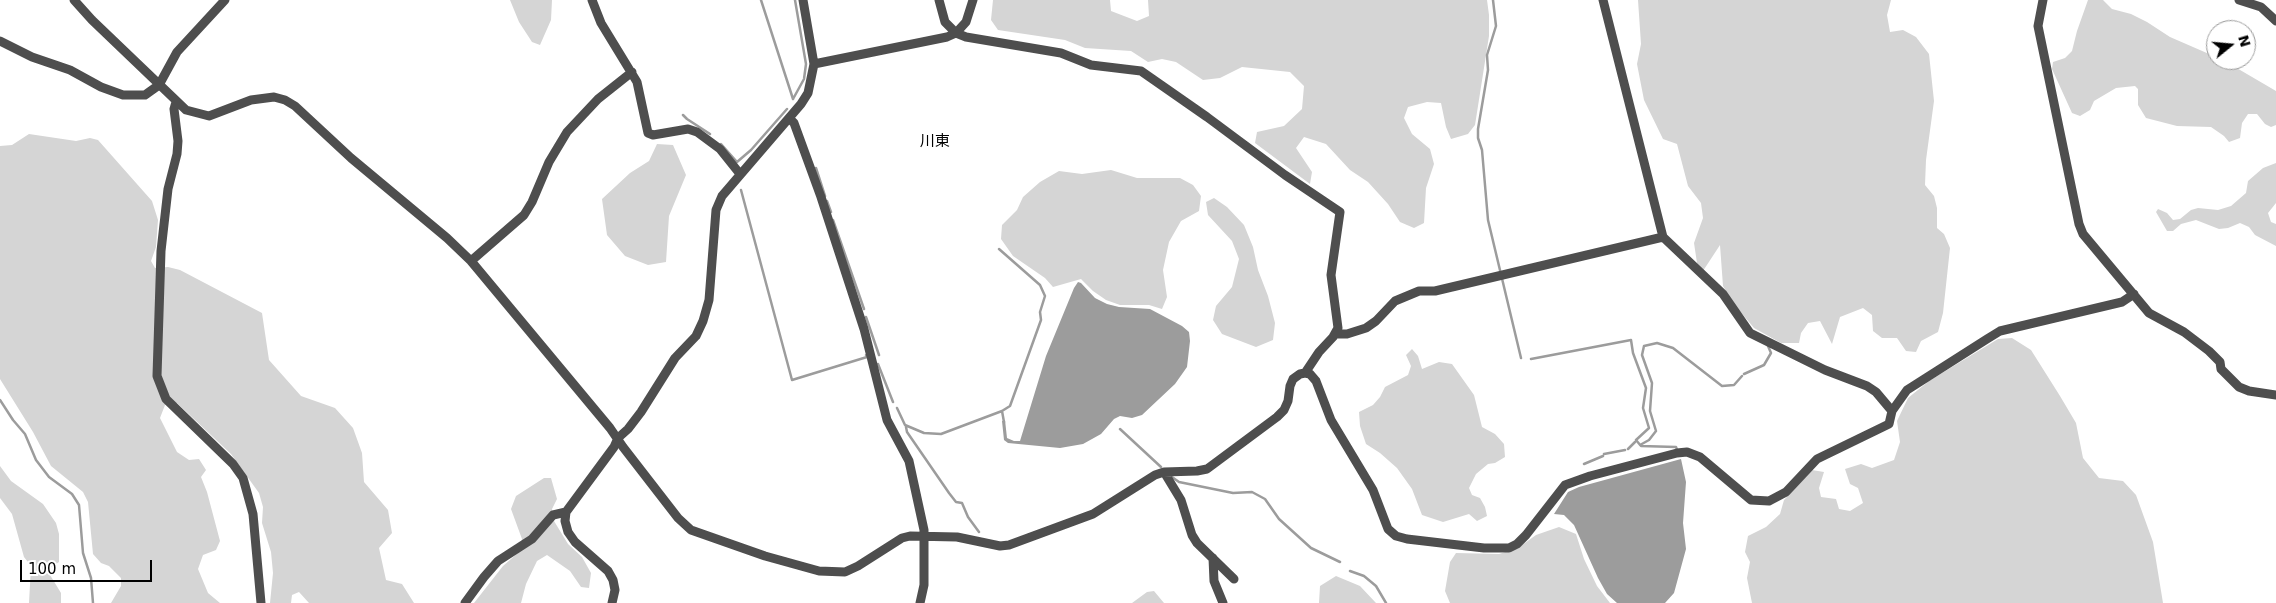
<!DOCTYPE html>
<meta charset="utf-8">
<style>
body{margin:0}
#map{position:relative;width:2276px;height:603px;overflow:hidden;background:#fff;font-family:"DejaVu Sans",sans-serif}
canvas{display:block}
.north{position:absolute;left:2206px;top:20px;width:50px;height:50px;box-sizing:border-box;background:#fff;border:1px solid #999;border-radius:50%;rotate:73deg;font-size:14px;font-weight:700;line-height:20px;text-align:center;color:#000}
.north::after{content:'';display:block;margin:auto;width:18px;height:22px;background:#000;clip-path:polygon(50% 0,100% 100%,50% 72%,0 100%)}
.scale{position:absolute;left:20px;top:560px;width:132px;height:22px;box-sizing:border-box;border:2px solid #000;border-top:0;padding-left:6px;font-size:15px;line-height:18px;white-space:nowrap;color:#000;-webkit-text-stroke:4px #fff;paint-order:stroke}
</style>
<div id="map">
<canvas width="2276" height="603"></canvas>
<div class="north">N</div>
<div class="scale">100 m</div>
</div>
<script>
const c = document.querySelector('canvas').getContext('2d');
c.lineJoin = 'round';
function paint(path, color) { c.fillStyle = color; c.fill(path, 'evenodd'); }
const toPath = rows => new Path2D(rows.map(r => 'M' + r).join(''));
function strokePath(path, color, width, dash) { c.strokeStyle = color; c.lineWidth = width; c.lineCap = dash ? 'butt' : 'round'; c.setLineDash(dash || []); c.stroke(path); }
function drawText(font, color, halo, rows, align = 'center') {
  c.font = font + ' "DejaVu Sans","Noto Sans JP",sans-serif'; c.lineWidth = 4.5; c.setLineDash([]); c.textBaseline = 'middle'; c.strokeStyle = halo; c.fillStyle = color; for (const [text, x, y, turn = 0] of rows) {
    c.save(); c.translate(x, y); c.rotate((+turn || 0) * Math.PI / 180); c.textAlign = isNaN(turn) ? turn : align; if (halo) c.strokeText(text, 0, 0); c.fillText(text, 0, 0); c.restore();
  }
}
const green = toPath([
 [510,0,552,0,551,20,540,45,532,42,519,22],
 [993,0,1110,0,1111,11,1137,21,1149,16,1148,0,1487,0,1489,15,1489,36,1475,125,1468,134,1451,139,1446,127,1441,103,1427,102,1408,107,1404,118,1412,134,1430,149,1434,164,1426,188,1424,223,1414,228,1400,222,1388,204,1368,182,1350,170,1326,144,1304,137,1296,148,1312,172,1310,184,1255,143,1257,132,1284,126,1302,109,1304,86,1290,72,1242,67,1220,78,1203,80,1176,62,1162,59,1148,62,1131,51,1085,48,1065,40,998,30,991,20],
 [1638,0,1891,0,1887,15,1890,32,1903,30,1916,37,1929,54,1934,101,1926,160,1925,185,1934,196,1937,208,1937,228,1944,234,1950,248,1943,313,1938,332,1921,341,1916,352,1906,351,1897,338,1882,338,1873,331,1872,315,1863,308,1840,317,1832,344,1820,321,1808,323,1801,333,1799,343,1781,343,1754,328,1734,304,1723,286,1720,245,1701,274,1697,263,1694,243,1703,218,1701,203,1688,186,1677,144,1663,139,1644,100,1637,64,1641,44],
 [2088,0,2103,0,2112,9,2131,14,2147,22,2170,37,2216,57,2216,60,2223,60,2276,91,2276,125,2271,127,2265,124,2257,114,2248,114,2242,123,2240,138,2229,142,2224,136,2211,127,2177,126,2146,118,2138,105,2138,89,2135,86,2116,88,2094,101,2090,110,2080,116,2072,113,2052,69,2053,62,2065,58,2072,51,2077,31],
 [29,134,76,141,90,138,98,140,152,201,158,220,156,247,151,261,155,268,168,267,180,270,262,313,269,360,301,396,335,408,353,428,362,453,364,482,388,510,392,533,379,548,386,580,402,584,414,603,309,603,299,592,292,595,291,603,270,603,273,573,271,552,262,523,263,507,259,493,231,454,177,403,165,405,160,418,177,452,189,460,199,459,206,470,201,477,207,492,220,541,216,550,203,555,198,569,208,593,220,603,111,603,121,586,121,578,109,566,101,563,93,554,88,502,83,492,51,466,33,432,0,379,0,146,12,145],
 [657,144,673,145,686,175,669,216,666,262,648,265,625,256,607,235,602,199,630,173,649,161],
 [2276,163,2276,203,2268,213,2271,222,2276,224,2276,246,2255,235,2249,227,2240,223,2228,228,2219,229,2196,220,2181,224,2173,231,2167,231,2156,212,2158,209,2167,213,2173,220,2180,219,2191,210,2198,208,2218,210,2231,206,2246,193,2248,181,2263,168],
 [1111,170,1137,178,1180,178,1193,185,1201,196,1199,211,1181,221,1169,242,1163,270,1167,297,1162,309,1149,305,1120,305,1106,300,1093,291,1081,279,1053,287,1045,278,1013,256,1001,239,1002,225,1017,210,1023,197,1040,182,1059,171,1082,174],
 [1214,198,1227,207,1244,225,1253,247,1258,270,1268,296,1275,323,1273,340,1256,347,1222,334,1213,320,1216,306,1232,287,1239,259,1232,241,1208,215,1206,202],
 [2012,338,2031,350,2060,396,2076,423,2083,458,2099,478,2123,481,2136,495,2153,542,2163,603,1752,603,1747,578,1750,562,1745,552,1748,536,1766,527,1780,514,1784,500,1812,470,1824,472,1819,488,1821,497,1836,499,1839,509,1850,511,1863,503,1858,488,1850,484,1845,469,1861,464,1872,468,1894,460,1900,442,1897,421,1908,398,1929,381,1998,339],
 [1412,349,1418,356,1422,369,1439,362,1452,364,1474,395,1482,427,1495,434,1504,444,1505,457,1495,463,1488,464,1476,474,1469,488,1472,495,1480,498,1485,507,1487,516,1477,521,1469,514,1443,522,1422,515,1412,489,1397,468,1380,453,1366,444,1360,426,1359,412,1373,405,1380,397,1385,387,1408,375,1411,366,1406,355],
 [0,466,11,481,43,504,56,523,59,534,59,562,47,570,61,593,61,603,29,603,31,566,24,557,12,514,0,498],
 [544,478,551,478,557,499,552,509,554,521,568,544,582,557,591,573,589,588,581,587,570,571,547,555,537,561,526,584,521,603,474,603,503,566,519,552,522,539,511,509,516,496],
 [1559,527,1576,534,1584,559,1597,586,1610,603,1450,603,1445,591,1450,562,1456,553,1499,554,1518,548,1536,535],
 [1336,576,1360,586,1376,603,1319,603,1320,586],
 [1154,591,1164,603,1132,603,1147,592]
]);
const water = toPath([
 [1078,282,1081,283,1095,298,1107,304,1119,307,1150,309,1182,326,1189,332,1190,341,1187,367,1175,384,1142,415,1132,418,1120,416,1114,419,1101,434,1083,444,1060,448,1008,443,1004,440,1002,421,1005,420,1007,438,1014,441,1020,441,1046,356,1074,288],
 [1681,459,1686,482,1683,523,1686,549,1674,593,1665,603,1617,603,1607,594,1598,578,1574,525,1564,515,1554,514,1568,492,1579,487]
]);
const stream = toPath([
 [761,0,793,99],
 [1493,0,1496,26,1487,55,1488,70,1478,129,1478,138,1482,150,1488,220,1521,358],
 [793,99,804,79,806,64,795,0],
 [683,115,687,119,710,134],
 [721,144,737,162,751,150,787,109],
 [816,168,825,196],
 [741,190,792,380,867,357,866,355],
 [827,201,831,212],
 [833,220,864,309],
 [866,317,879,355],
 [1531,359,1631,340,1633,353,1646,388,1643,408,1649,428,1636,440,1641,446,1676,447,1677,450],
 [878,364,893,402],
 [1744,374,1764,365,1771,353,1768,346],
 [0,400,13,420,25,434,36,460,49,477,72,494,79,505,83,553,91,578,93,603],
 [897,408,905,425,924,433,941,434,1002,411,1010,406,1041,320,1040,312,1045,296,1040,285,999,249],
 [1002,411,1004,422],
 [906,427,907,432,949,493,956,502,962,503,968,517,979,532],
 [1120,429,1161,467],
 [1640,445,1649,440,1656,431,1650,411,1652,383,1642,355,1644,346,1657,343,1673,348,1722,386,1734,385,1742,376],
 [1628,449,1635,442],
 [1604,454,1625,450],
 [1584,464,1603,456],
 [1172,477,1179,482,1233,493,1252,492,1265,499,1279,519,1311,548,1340,562],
 [1350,571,1364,576,1376,586,1386,603]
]);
const minor = toPath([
 [74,0,92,20,186,110,209,116,251,100,274,97,285,100,295,106,351,158,447,238,471,261,610,428,623,447,678,518,691,530,765,556,819,571,845,572,858,566,902,538,910,536,957,537,1000,546,1009,545,1093,514,1155,475,1164,472,1197,471,1207,469,1277,417,1284,410,1288,401,1290,386,1293,379,1300,374,1305,373,1310,374,1316,381,1331,420,1373,490,1388,529,1396,536,1407,539,1484,548,1509,548,1517,544,1526,535,1565,485,1590,476,1677,453,1687,452,1700,457,1751,500,1769,501,1786,492,1817,459,1889,424,1892,411,1907,390,1987,339,2000,331,2021,326,2122,302,2134,294],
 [592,0,601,23,637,82,648,133,653,135,688,129,697,132,720,149,740,174],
 [939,0,945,22,956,33,966,37,1061,53,1091,65,1141,71,1207,117,1285,175,1340,212,1331,275,1338,328,1333,337,1319,352,1305,373],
 [1603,0,1663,237,1723,294,1750,333,1825,370,1867,386,1876,392,1892,411],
 [2043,0,2038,26,2079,224,2083,234,2149,313,2184,332,2209,351,2220,362,2221,369,2239,387,2249,391,2276,395],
 [2239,0,2261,7,2276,21],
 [0,41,32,57,70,70,101,87,123,95,145,95,159,85,177,52,225,0],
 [814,64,947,37,956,33,966,22,973,0],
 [176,102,174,109,178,141,177,154,168,189,161,251,157,376,166,399,233,464,243,478,253,514,261,603],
 [789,118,794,123,821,197,864,329,887,420,909,461,924,530,924,585,920,603],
 [471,261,524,215,532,202,549,162,567,132,598,99,632,72],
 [1336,334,1347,334,1366,328,1376,321,1395,301,1419,291,1435,291,1663,237],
 [1164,472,1181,500,1192,535,1197,543,1234,579],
 [1213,558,1214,581,1223,603],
 [465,603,484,577,498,561,532,539,553,515,566,512],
 [612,603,615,590,613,580,608,571,575,542,568,532,565,521,566,512,614,447,618,438,628,429,641,412,675,358,696,336,703,321,709,300,716,210,722,196,801,104,808,93,814,64,803,0]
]);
const neighbourhoodNames = [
 ["川東",935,142]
];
paint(green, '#d5d5d5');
paint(water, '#9c9c9c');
strokePath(stream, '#9c9c9c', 2.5);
strokePath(minor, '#4e4e4e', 9);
drawText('15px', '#000', '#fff', neighbourhoodNames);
</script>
